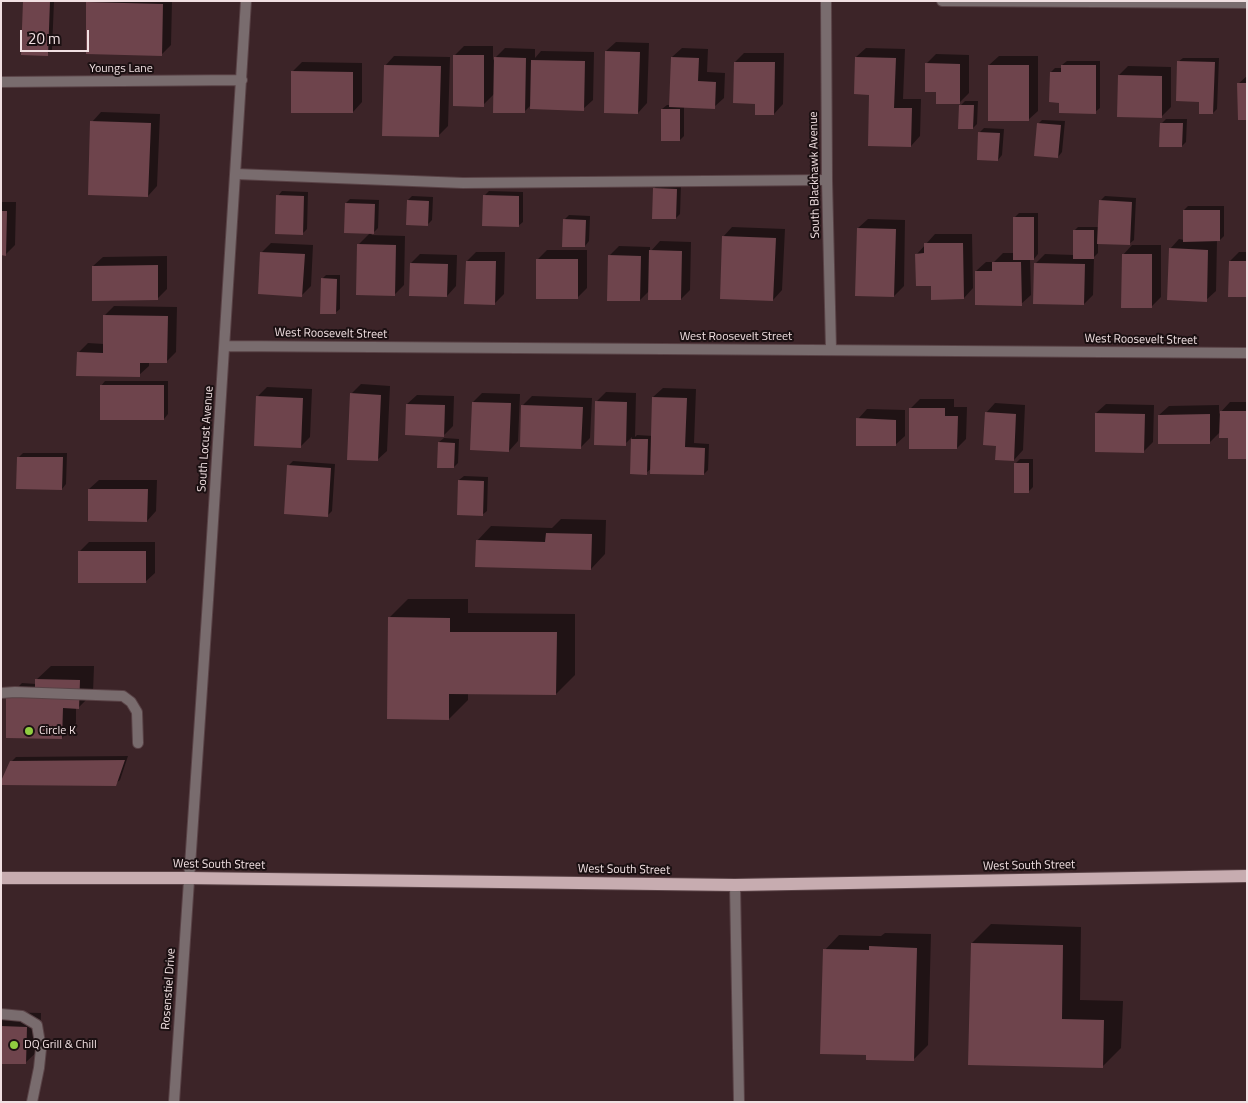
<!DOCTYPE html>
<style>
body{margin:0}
#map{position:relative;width:1248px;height:1103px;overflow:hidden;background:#3c2428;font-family:"Titillium Web",sans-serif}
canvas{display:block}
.frame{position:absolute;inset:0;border:2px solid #f1e0e2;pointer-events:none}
.scale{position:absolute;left:20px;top:30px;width:69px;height:22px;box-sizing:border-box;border:2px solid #f1e0e2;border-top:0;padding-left:6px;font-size:15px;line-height:18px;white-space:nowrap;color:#f1e0e2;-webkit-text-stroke:4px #1b1012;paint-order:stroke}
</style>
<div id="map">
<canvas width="1248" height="1103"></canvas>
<div class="frame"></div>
<div class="scale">20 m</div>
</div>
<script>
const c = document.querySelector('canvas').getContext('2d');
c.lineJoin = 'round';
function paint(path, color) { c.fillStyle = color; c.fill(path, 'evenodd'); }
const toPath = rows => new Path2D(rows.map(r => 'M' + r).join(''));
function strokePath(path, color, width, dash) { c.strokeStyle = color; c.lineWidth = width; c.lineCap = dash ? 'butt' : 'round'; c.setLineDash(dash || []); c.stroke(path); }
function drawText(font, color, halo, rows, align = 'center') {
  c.font = font + ' "Titillium Web",sans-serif'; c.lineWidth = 4; c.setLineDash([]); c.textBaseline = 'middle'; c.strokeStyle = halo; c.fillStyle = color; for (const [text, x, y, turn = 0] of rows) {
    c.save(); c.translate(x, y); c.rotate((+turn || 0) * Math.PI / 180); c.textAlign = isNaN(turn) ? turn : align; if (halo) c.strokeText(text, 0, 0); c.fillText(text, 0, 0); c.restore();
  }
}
const shadow = toPath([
 [25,1,54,1,52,50,47,54],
 [89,1,172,1,171,45,161,55,88,3],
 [616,42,649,43,647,103,638,113,606,51],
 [464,46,493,46,493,60,505,48,535,49,535,58,541,51,594,52,593,100,583,109,531,105,524,112,494,94,483,105,455,55],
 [682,48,708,49,707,72,725,73,724,98,714,107,684,106,684,136,680,140,662,109,667,105,670,105,672,57],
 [866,48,905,49,903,99,921,99,920,136,911,146,870,94,856,57],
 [744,53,784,53,783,104,774,114,757,103,735,62],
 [936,54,969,55,969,93,959,103,937,91,926,64],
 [394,56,450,57,448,126,439,135,385,66],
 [999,56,1038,56,1038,111,1028,120,989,65],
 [1183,58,1219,58,1217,109,1213,113,1200,100,1178,62],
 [1067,61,1100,61,1100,108,1095,112,1060,101,1051,72,1055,68,1062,68,1062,65],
 [302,62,362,63,362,102,353,112,292,72],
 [1128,66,1171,67,1171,107,1161,117,1119,75],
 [1247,76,1247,119,1238,84],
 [965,101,978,101,977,124,973,128,960,106],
 [101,112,160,114,157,186,148,196,92,122],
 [1166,119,1187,119,1186,142,1182,146,1161,124],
 [1042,120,1065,121,1062,152,1058,157,1038,124],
 [984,128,1004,129,1002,155,998,160,980,132],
 [658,184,681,185,680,214,676,218,654,189],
 [282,191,308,192,307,229,302,234,278,196],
 [489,191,523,192,523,222,518,226,484,196],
 [412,196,433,197,432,220,427,225,408,200],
 [1105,196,1136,198,1134,240,1129,244,1098,243,1098,253,1094,257,1093,295,1084,304,1036,263,1045,254,1074,255,1074,231,1078,227,1099,227,1100,201],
 [350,199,379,200,378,228,371,235,405,236,404,285,394,295,359,244,370,233,346,203],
 [1,202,16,202,15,245,6,254,1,254],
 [1188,206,1224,206,1224,236,1220,240,1217,240,1216,291,1206,300,1170,249,1179,239,1184,240,1184,210],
 [1019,213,1038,213,1038,254,1034,259,1030,259,1031,295,1021,304,976,271,986,262,994,262,1003,253,1015,253,1014,218],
 [569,215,590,216,589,241,585,246,564,220],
 [868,219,905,220,904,286,894,296,858,228],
 [732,227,785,229,782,290,773,300,723,237],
 [935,234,972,234,973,288,964,298,932,284,917,254],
 [660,241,691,242,690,290,681,299,650,290,640,300,609,256,619,246,650,247,650,252],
 [271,243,313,245,311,286,302,295,262,252],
 [1132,245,1161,245,1161,297,1151,307,1123,255],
 [547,250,587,250,587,288,577,298,537,260],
 [476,252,505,252,504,294,495,303,467,261],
 [1239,252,1247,252,1247,295,1230,261],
 [420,254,457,255,456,286,447,296,411,263],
 [167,256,167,289,158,298,93,266,103,257],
 [326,275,340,275,340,309,335,313,322,279],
 [114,306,177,307,176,352,166,362,149,362,149,366,139,375,78,353,88,343,104,344,104,316],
 [105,381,168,381,168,414,164,419,101,386],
 [361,384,390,386,387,451,377,460,351,394],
 [267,387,312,389,310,437,300,447,258,396],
 [663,388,696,389,694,443,709,444,708,470,704,474,652,468,646,473,631,473,632,437,625,444,596,402,606,392,636,393,635,437,637,435,653,436,653,397],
 [482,393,520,394,518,441,509,451,473,402],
 [417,395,454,396,453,426,444,435,407,404],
 [532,396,592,398,590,438,581,447,522,406],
 [920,399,954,399,954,407,967,407,966,439,957,448,911,408],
 [1230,402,1247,402,1247,458,1229,437,1221,431,1209,443,1159,415,1169,406,1219,405,1219,414],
 [995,403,1025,405,1023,450,1014,460,997,444,986,413],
 [1106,404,1154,405,1153,442,1144,451,1096,413],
 [867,409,905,410,905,436,895,445,858,419],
 [444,438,459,439,458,463,454,467,439,442],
 [23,453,67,453,66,484,62,489,19,457],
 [1020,459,1033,459,1033,487,1028,492,1016,463],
 [293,461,335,464,332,511,328,515,288,466],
 [464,476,488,477,487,511,482,515,459,480],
 [99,480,157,480,156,511,147,521,89,489],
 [561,519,606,520,605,554,591,569,477,541,491,526,552,528],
 [89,542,155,542,155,573,145,582,79,552],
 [408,599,468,599,468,613,575,614,575,675,556,694,468,693,468,700,449,719,389,618],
 [51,666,94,666,93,693,79,707,76,707,76,723,62,738,7,698,22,683,36,684,36,680],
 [128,756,120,780,115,784,11,762,16,757],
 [991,924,1081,927,1080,1000,1123,1001,1121,1048,1102,1067,972,943],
 [885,933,931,934,928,1045,913,1060,867,1054,825,950,839,935,881,936],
 [1,1012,41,1013,40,1049,25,1063,1,1062]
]);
const building = toPath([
 [23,1,50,1,48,56,21,55],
 [86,2,163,4,162,56,86,54],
 [605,51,640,52,638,114,604,113],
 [453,55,484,55,484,107,453,106],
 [494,57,526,58,525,113,493,113],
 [671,57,699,58,698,81,716,82,715,109,669,107],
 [855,57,896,58,894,108,912,108,911,147,868,146,869,95,854,94],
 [531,60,585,61,584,111,530,109],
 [1177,61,1215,62,1213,114,1199,114,1199,102,1176,101],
 [734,62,775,62,774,115,755,115,755,104,733,103],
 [925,63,960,64,960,104,936,104,936,92,925,92],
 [384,65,441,66,439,137,382,136],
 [988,65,1029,65,1029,121,988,121],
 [1061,65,1096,65,1096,114,1059,113,1059,103,1049,102,1050,72,1061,72],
 [291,71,353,72,353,113,291,113],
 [1118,75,1162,76,1162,118,1117,117],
 [1237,83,1247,83,1247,120,1238,120],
 [959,105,974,105,973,129,958,129],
 [661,109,680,109,680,141,661,141],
 [90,121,151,123,148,197,88,195],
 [1037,123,1061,125,1058,158,1034,156],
 [1160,123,1183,123,1182,147,1159,147],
 [978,132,1000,133,998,161,977,160],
 [653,188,677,189,676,219,652,219],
 [276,195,304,196,303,235,275,234],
 [483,195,519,196,519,227,482,226],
 [407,200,429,201,428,226,406,225],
 [1099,200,1132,202,1130,245,1097,244],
 [345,203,375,204,374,234,344,233],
 [1183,210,1220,210,1220,241,1183,242],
 [1,211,7,211,6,256,1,255],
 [1013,217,1034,217,1034,260,1013,260],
 [563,219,586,220,585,247,562,247],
 [857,228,896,229,894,297,855,296],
 [1073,230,1094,230,1094,259,1073,259],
 [722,236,776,238,773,301,720,299],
 [924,243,963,243,964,299,931,300,931,286,916,286,915,254,924,253],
 [357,244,396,245,395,296,356,295],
 [1169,248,1208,250,1207,302,1167,300],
 [649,250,682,251,681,300,648,300],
 [260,252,305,254,302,297,258,294],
 [1122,254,1152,254,1152,308,1121,308],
 [608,255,641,256,640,301,607,301],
 [536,259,578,259,578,299,536,299],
 [466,261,496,261,495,305,464,304],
 [1229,261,1247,261,1247,297,1228,297],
 [992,262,1021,262,1022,306,975,305,975,271,992,271],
 [410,263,448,264,447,297,409,296],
 [1034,263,1085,264,1084,305,1033,304],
 [158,265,158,300,92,301,92,266],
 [321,278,337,279,336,314,320,314],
 [103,315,168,316,167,363,140,363,140,377,76,376,77,352,103,353],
 [100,385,164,385,164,420,100,420],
 [350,393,381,395,378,461,347,460],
 [256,396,303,398,301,448,254,446],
 [652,397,687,398,685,447,705,448,704,475,650,474],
 [595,401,627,402,626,446,594,445],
 [472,402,511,403,509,452,470,450],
 [406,404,445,405,444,437,405,435],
 [521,405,583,407,581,449,520,447],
 [909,408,945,408,945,416,958,416,957,449,909,449],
 [1220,411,1247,411,1247,459,1228,459,1228,438,1219,438],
 [985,412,1016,414,1014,461,995,460,996,446,983,445],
 [1095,413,1145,414,1144,453,1095,452],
 [1210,414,1210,444,1158,444,1158,415],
 [856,418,896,420,896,446,856,446],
 [631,439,648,439,647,475,630,474],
 [438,442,455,443,454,468,437,468],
 [17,457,63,457,62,490,16,489],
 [1014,463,1029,463,1029,493,1014,493],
 [287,465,331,468,328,517,284,514],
 [458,480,484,481,483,516,457,515],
 [88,489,148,489,147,522,88,521],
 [546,533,592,534,591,570,475,567,476,540,545,542],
 [78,551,146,551,146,583,78,583],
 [388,617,450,618,450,632,557,632,556,695,449,694,449,720,387,719],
 [35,679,80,680,79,709,63,708,62,739,6,738,6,697,35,698],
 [125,760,116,786,1,785,1,781,10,761],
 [971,943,1063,945,1062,1019,1104,1020,1103,1068,968,1065],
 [869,946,917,948,914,1061,866,1060,866,1055,820,1054,823,949,869,950],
 [1,1026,27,1027,26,1064,1,1064]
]);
const service = toPath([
 [236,174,463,183,827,180],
 [1,693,15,692,123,696,131,702,137,712,138,743],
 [735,885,739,1102],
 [1,1014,22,1016,37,1025,41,1049,39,1068,32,1102]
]);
const minor = toPath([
 [826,1,827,180,831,349],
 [942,1,1247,3],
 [1,82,242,80],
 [225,346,1247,353],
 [174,1102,208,600,246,1]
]);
const primary = toPath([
 [1,878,188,878,735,885,1247,876]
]);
const markers = [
 [29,731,5,"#90cd40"],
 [14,1045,5,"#90cd40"]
];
const streetNames = [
 ["Youngs Lane",121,69],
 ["South Blackhawk Avenue",815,175,-91],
 ["West Roosevelt Street",331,334,1],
 ["West Roosevelt Street",736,337],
 ["West Roosevelt Street",1141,340,1],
 ["South Locust Avenue",206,439,-86],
 ["West South Street",219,865,1],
 ["West South Street",1029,866,-1],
 ["West South Street",624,870,1],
 ["Rosenstiel Drive",169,989,-86]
];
const poiNames = [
 ["Circle K",39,731],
 ["DQ Grill & Chill",24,1045]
];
paint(shadow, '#0007');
paint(building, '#6e444c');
strokePath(service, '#594246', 12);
strokePath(minor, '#594246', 12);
strokePath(primary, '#594246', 14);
strokePath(service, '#796c6e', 10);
strokePath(minor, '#796c6e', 10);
strokePath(primary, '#c7acb0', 12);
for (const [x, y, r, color] of markers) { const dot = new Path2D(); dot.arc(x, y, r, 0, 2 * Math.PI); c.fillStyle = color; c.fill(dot); strokePath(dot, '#1b1012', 2); }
drawText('12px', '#f1e0e2', '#1b1012', streetNames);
drawText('12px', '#f1e0e2', '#1b1012', poiNames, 'left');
</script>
